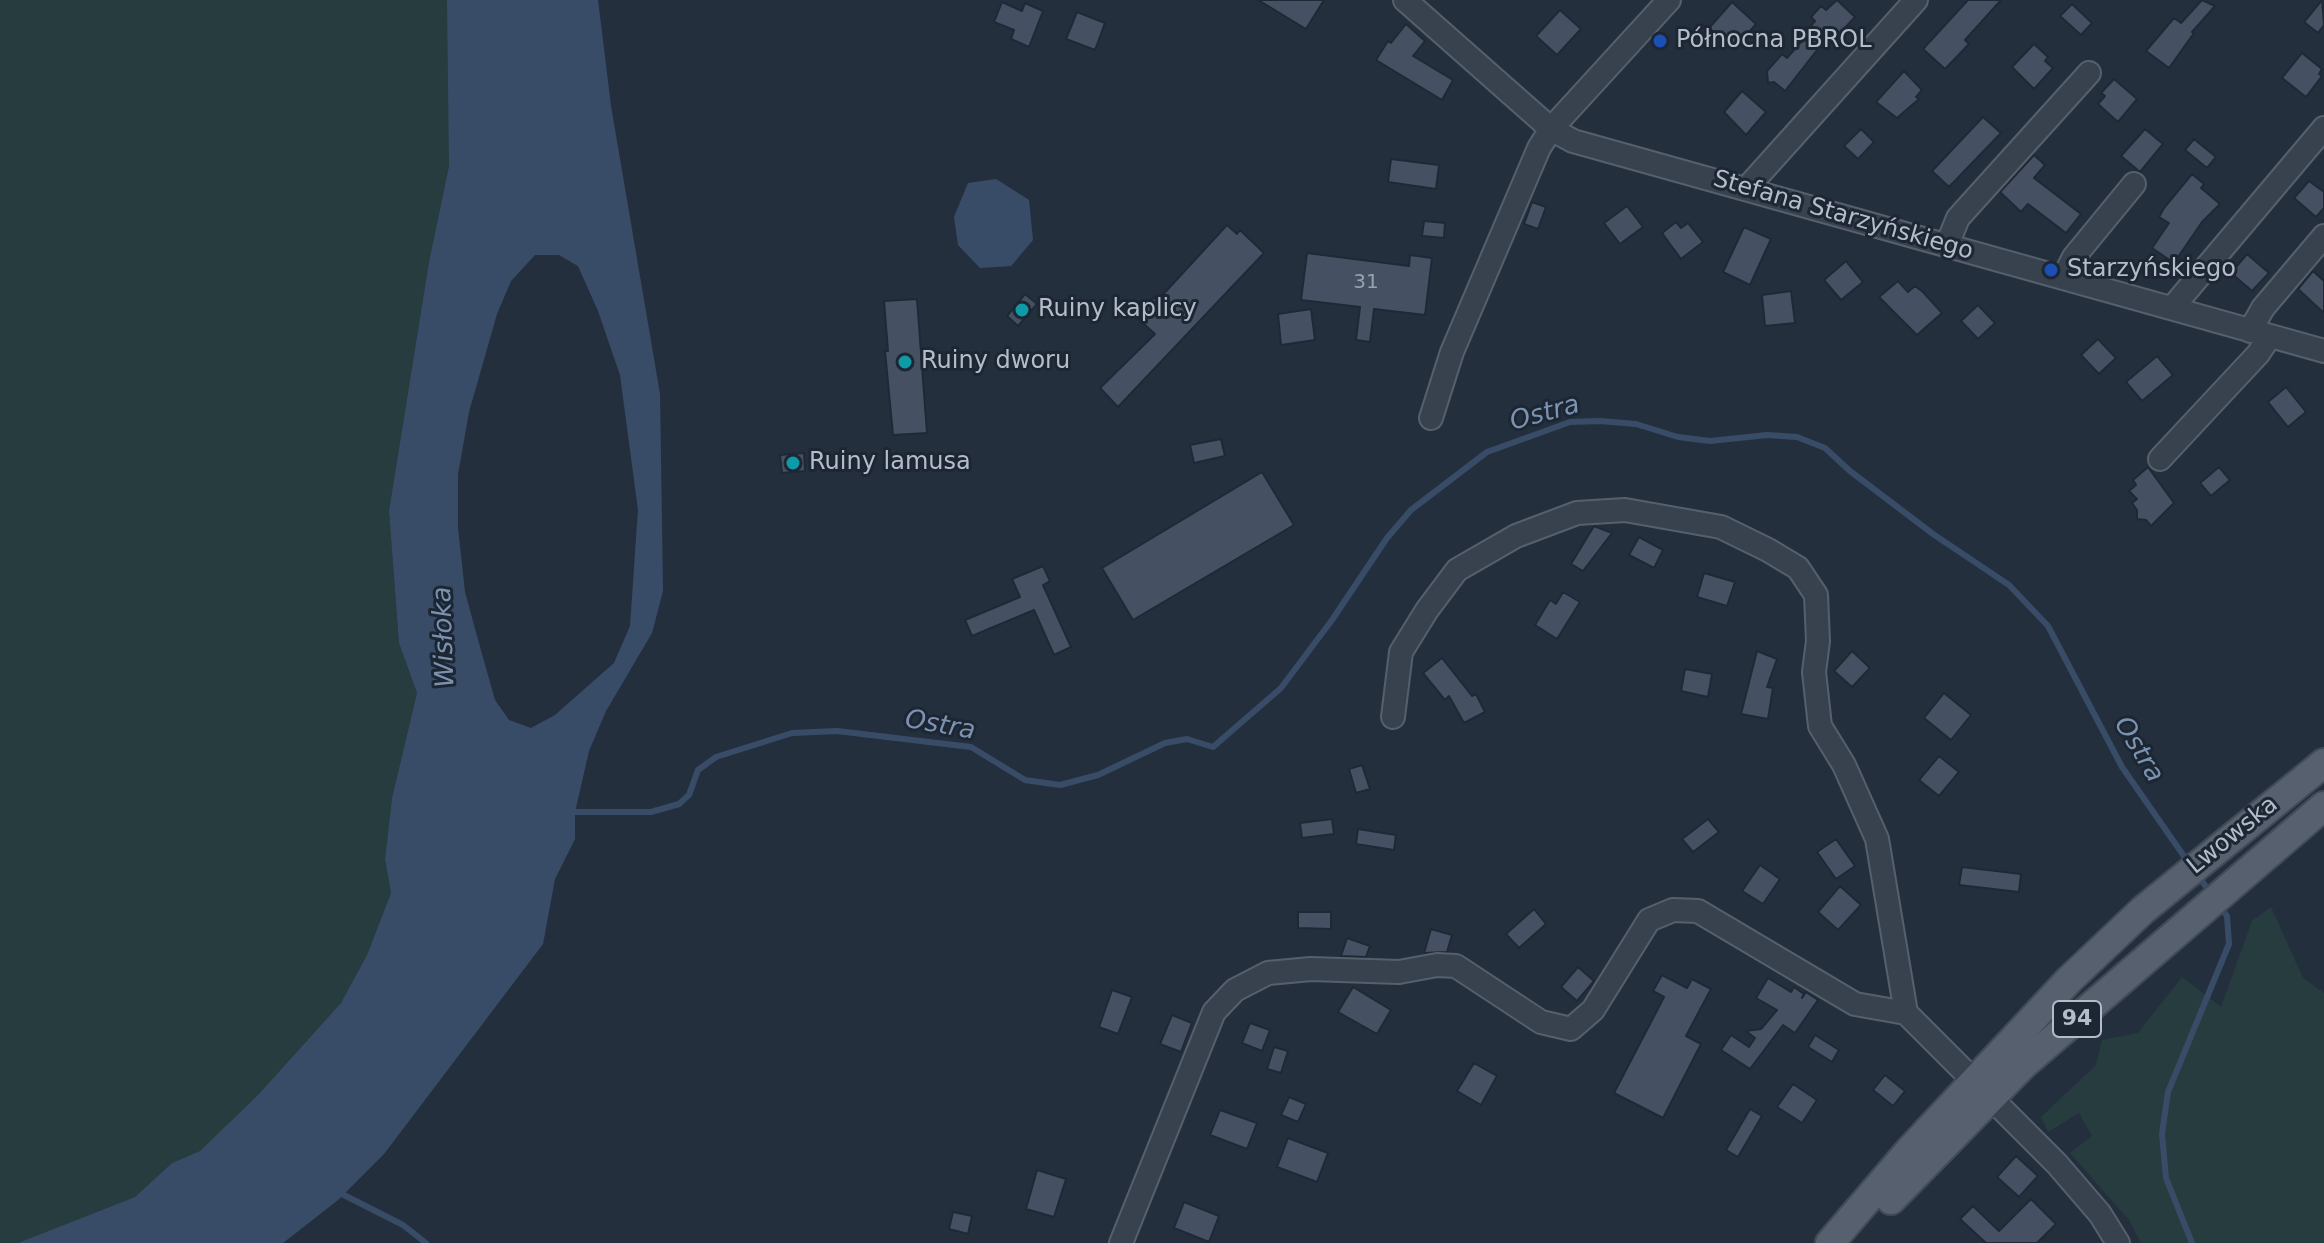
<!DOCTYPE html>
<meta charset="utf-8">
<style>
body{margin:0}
canvas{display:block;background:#242f3e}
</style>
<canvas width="2324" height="1243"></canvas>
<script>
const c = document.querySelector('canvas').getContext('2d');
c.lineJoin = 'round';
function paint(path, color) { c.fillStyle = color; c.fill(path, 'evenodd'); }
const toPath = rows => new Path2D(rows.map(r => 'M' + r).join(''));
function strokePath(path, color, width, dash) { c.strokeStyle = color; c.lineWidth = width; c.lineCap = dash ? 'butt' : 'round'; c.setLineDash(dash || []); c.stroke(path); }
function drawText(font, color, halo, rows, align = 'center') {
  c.font = font + ' "DejaVu Sans",sans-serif'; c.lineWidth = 6; c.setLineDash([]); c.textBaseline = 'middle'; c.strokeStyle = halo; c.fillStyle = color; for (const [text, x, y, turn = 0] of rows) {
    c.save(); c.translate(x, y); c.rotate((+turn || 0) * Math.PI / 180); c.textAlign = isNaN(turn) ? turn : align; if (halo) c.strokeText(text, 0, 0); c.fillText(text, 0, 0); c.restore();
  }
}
const green = toPath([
 [0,0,447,0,450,64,449,166,429,262,389,511,399,643,417,693,392,798,385,859,391,893,367,955,341,1003,259,1094,200,1151,172,1163,135,1197,18,1243,0,1243],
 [2271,907,2303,978,2324,993,2324,1243,2141,1243,2129,1220,2070,1153,2092,1136,2079,1113,2048,1132,2041,1117,2096,1065,2102,1040,2138,1033,2182,977,2221,1007,2252,921]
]);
const water = toPath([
 [447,0,598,0,611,106,660,394,663,591,652,633,606,711,589,751,575,812,575,839,555,879,543,944,384,1154,338,1200,283,1243,18,1243,135,1197,172,1163,200,1151,259,1094,341,1003,367,955,391,893,385,859,392,798,417,693,399,643,389,511,429,262,449,166],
 [535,255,559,255,578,266,598,311,620,375,638,510,630,626,614,663,555,715,531,728,509,720,495,700,480,647,465,592,458,528,458,474,469,412,497,314,511,281],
 [996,179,1029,200,1033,240,1011,266,980,268,958,245,954,217,968,183]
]);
const stream = toPath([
 [567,812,651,812,679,804,689,795,698,770,716,757,792,733,837,731,971,747,1025,780,1060,785,1098,775,1165,743,1187,739,1213,747,1281,688,1332,620,1387,538,1411,510,1487,452,1570,422,1600,421,1636,424,1678,437,1710,441,1767,435,1797,437,1825,448,1850,471,1933,534,2009,585,2048,626,2122,767,2188,862],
 [2197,874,2211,894],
 [336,1191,403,1225,426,1243],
 [2192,1243,2166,1178,2162,1134,2168,1092,2229,944,2227,916,2220,907]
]);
const building = toPath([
 [1258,0,1324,0,1306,29,1258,0],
 [1837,0,1855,17,1825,49,1821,45,1785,91,1774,82,1768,83,1767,71,1782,54,1787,58,1808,34,1806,32,1815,21,1811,17,1821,6,1826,10,1837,0],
 [1968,0,2001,0,1965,40,1969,44,1945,69,1923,49,1968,0],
 [2202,0,2215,6,2192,32,2194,33,2169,68,2146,51,2174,18,2181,23,2202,0],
 [2322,0,2324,25,2318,33,2304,22,2322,0],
 [1002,2,1022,11,1025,3,1043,11,1029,47,1011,39,1014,30,994,22,1002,2],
 [1732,2,1756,24,1734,50,1709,28,1732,2],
 [2072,4,2092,23,2081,35,2060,16,2072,4],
 [1560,10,1581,29,1557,55,1536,36,1560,10],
 [1077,12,1105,23,1095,50,1066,39,1077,12],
 [1406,24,1425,41,1413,56,1453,80,1442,100,1376,60,1388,41,1391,43,1406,24],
 [2034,44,2048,57,2045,61,2053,68,2034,89,2012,67,2034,44],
 [2302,53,2322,69,2319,74,2322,76,2306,97,2282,78,2302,53],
 [1904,71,1922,90,1916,97,1919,99,1897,118,1876,102,1904,71],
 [2114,79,2137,99,2118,122,2098,104,2105,96,2101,93,2114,79],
 [1742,91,1766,112,1746,135,1724,112,1742,91],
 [1983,117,2001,133,1949,187,1932,171,1983,117],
 [1861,129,1874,142,1858,159,1844,146,1861,129],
 [2145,129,2163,144,2140,172,2121,156,2145,129],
 [2194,139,2216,157,2207,168,2185,150,2194,139],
 [2034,155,2045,165,2034,178,2081,214,2066,233,2028,204,2021,212,2000,192,2034,155],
 [1391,159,1439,165,1436,189,1388,182,1391,159],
 [2192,174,2204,184,2201,188,2220,204,2202,222,2174,263,2152,248,2169,223,2159,217,2164,208,2192,174],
 [2309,181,2324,192,2324,208,2316,217,2294,198,2309,181],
 [1532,202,1546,207,1538,229,1524,224,1532,202],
 [1627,206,1643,227,1620,244,1604,223,1627,206],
 [1424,221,1445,223,1444,238,1422,236,1424,221],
 [1676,222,1681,228,1688,223,1703,242,1681,259,1662,233,1676,222],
 [1227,225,1237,234,1240,230,1264,253,1118,407,1100,388,1155,334,1136,317,1154,297,1157,301,1227,225],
 [1744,227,1771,239,1750,285,1723,272,1744,227],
 [1307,253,1409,266,1410,255,1432,258,1425,315,1374,309,1370,342,1356,340,1360,307,1301,300,1307,253],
 [2247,254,2269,273,2252,291,2231,273,2247,254],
 [1846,261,1863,282,1841,300,1824,280,1846,261],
 [2313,271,2324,281,2324,313,2298,289,2313,271],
 [1898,281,1908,292,1915,286,1923,292,1942,313,1917,335,1879,297,1898,281],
 [1791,291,1795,323,1765,326,1762,295,1791,291],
 [1025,294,1037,304,1018,326,1007,316,1025,294],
 [917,299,927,433,893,435,885,351,888,351,884,301,917,299],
 [1978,305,1995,323,1978,339,1961,321,1978,305],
 [1311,309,1315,340,1281,345,1278,314,1311,309],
 [2098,339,2116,358,2099,374,2081,355,2098,339],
 [2157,356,2173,375,2142,401,2126,382,2157,356],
 [2286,387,2306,412,2288,427,2268,402,2286,387],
 [1221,439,1225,456,1194,463,1190,445,1221,439],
 [804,453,805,471,782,473,780,455,804,453],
 [2148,467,2174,503,2151,526,2146,520,2137,519,2137,510,2132,503,2137,499,2129,491,2136,485,2133,480,2148,467],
 [2219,467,2230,480,2211,496,2200,483,2219,467],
 [1262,472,1294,525,1133,620,1102,568,1262,472],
 [1594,526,1612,533,1583,571,1571,564,1594,526],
 [1639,537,1663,550,1654,568,1629,555,1639,537],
 [1043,566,1050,581,1043,585,1071,647,1054,655,1034,610,972,636,965,620,1020,597,1012,579,1043,566],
 [1704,573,1735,582,1727,606,1697,597,1704,573],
 [1563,592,1580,602,1557,639,1535,625,1550,600,1556,604,1563,592],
 [1757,651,1777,659,1767,687,1773,688,1768,719,1741,714,1757,651],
 [1852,651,1870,668,1852,687,1834,671,1852,651],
 [1442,658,1472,696,1476,694,1485,712,1464,723,1449,696,1445,700,1423,673,1442,658],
 [1685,669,1712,674,1708,697,1681,691,1685,669],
 [1944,693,1971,715,1951,740,1924,718,1944,693],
 [1939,756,1959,772,1939,796,1919,780,1939,756],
 [1362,765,1370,789,1356,793,1349,769,1362,765],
 [1332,819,1334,834,1302,838,1300,823,1332,819],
 [1708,819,1719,832,1693,852,1682,839,1708,819],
 [1358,829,1396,835,1394,850,1356,844,1358,829],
 [1836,839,1855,866,1836,879,1817,852,1836,839],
 [1760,865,1780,879,1763,904,1742,891,1760,865],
 [1962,867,2021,874,2019,892,1959,885,1962,867],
 [1840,886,1861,905,1838,930,1818,912,1840,886],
 [1534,909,1546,924,1519,948,1506,934,1534,909],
 [1298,912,1331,912,1331,929,1298,928,1298,912],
 [1431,929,1452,935,1447,952,1424,953,1431,929],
 [1347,938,1370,946,1366,957,1341,956,1347,938],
 [1578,967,1594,981,1577,1001,1561,987,1578,967],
 [1662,975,1687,988,1692,979,1711,989,1686,1036,1701,1044,1663,1118,1614,1093,1664,997,1653,991,1662,975],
 [1768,978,1791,992,1794,987,1804,994,1802,998,1806,992,1818,1000,1795,1033,1783,1025,1750,1069,1721,1050,1731,1035,1749,1047,1755,1038,1746,1031,1761,1029,1777,1010,1756,998,1768,978],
 [1353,987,1391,1010,1377,1034,1338,1012,1353,987],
 [1112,990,1132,997,1118,1034,1099,1027,1112,990],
 [1172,1015,1192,1023,1181,1052,1160,1044,1172,1015],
 [1250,1023,1270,1030,1262,1051,1242,1043,1250,1023],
 [1815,1035,1839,1050,1832,1062,1808,1047,1815,1035],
 [1274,1047,1288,1051,1281,1073,1267,1069,1274,1047],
 [1474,1063,1497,1076,1481,1105,1457,1091,1474,1063],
 [1885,1075,1905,1091,1893,1106,1873,1090,1885,1075],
 [1793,1084,1817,1100,1802,1123,1777,1107,1793,1084],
 [1289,1097,1306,1104,1298,1122,1281,1115,1289,1097],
 [1750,1109,1762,1116,1738,1157,1726,1150,1750,1109],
 [1220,1110,1257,1123,1247,1149,1210,1135,1220,1110],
 [1288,1138,1328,1153,1317,1182,1277,1167,1288,1138],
 [2016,1156,2038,1176,2019,1197,1997,1177,2016,1156],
 [1037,1170,1066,1179,1054,1217,1026,1209,1037,1170],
 [2031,1199,2056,1224,2037,1243,1986,1243,1960,1219,1973,1206,1999,1231,2031,1199],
 [1184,1202,1219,1216,1209,1242,1174,1228,1184,1202],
 [953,1212,972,1216,968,1234,949,1229,953,1212]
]);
const minor = toPath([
 [1405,0,1551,129,1573,141,2324,351],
 [1746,189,1916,0],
 [1947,245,1958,218,2089,73],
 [2063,278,2074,257,2134,184],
 [2172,308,2324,128],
 [2250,331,2263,308,2324,236],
 [1431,418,1452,352,1539,148,1551,129,1669,0],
 [2160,459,2258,354,2270,336],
 [1393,717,1401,652,1427,610,1457,570,1516,536,1577,513,1625,510,1721,527,1768,550,1798,568,1816,595,1818,641,1814,672,1820,726,1844,765,1877,839,1906,1013],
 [1121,1243,1214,1012,1235,990,1268,973,1311,969,1399,972,1437,965,1456,966,1541,1022,1571,1029,1593,1010,1649,920,1673,910,1698,911,1855,1004,1906,1013,2057,1164,2100,1214,2118,1243]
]);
const major = toPath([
 [1891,1200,2023,1065,2324,806],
 [1830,1243,1909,1151,2069,980,2143,910,2324,763]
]);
const markers = [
 [1660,41,8,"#1a4fb4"],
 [2051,270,8,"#1a4fb4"],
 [1022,310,8,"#0f9aa8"],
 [905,362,8,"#0f9aa8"],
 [793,463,8,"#0f9aa8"]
];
const numberNames = [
 ["31",1366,283]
];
const shields = [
 [2077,1019,48]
];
const shieldNames = [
 ["94",2077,1019]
];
const poiNames = [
 ["Północna PBROL",1676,41],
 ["Starzyńskiego",2067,270],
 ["Ruiny kaplicy",1038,310],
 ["Ruiny dworu",921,362],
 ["Ruiny lamusa",809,463]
];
const streetNames = [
 ["Stefana Starzyńskiego",1843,216,16],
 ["Lwowska",2233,836,-39]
];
const waterNames = [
 ["Ostra",1545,414,-15],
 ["Wisłoka",445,637,-92],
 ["Ostra",940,726,10],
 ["Ostra",2138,750,59]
];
paint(green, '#263c3f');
paint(water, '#394c67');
strokePath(stream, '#394c67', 6);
paint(building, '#455162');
strokePath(building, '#1f2835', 2);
strokePath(minor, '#565f6c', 26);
strokePath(major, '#414a57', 32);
strokePath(minor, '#38414e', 22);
strokePath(major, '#56606e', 28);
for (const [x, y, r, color] of markers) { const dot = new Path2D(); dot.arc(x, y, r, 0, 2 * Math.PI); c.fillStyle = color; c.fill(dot); strokePath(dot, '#1d2633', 3); }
drawText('20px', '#98a1af', null, numberNames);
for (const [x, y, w] of shields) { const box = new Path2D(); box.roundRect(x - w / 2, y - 18, w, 36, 6); c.fillStyle = '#1d2633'; c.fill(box); strokePath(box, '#b4bcc9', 2); }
drawText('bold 22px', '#b4bcc9', null, shieldNames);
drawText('24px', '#b4bcc9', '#1d2633', poiNames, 'left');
drawText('24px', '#b4bcc9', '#1d2633', streetNames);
drawText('italic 26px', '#7c92b1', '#1d2633', waterNames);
</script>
